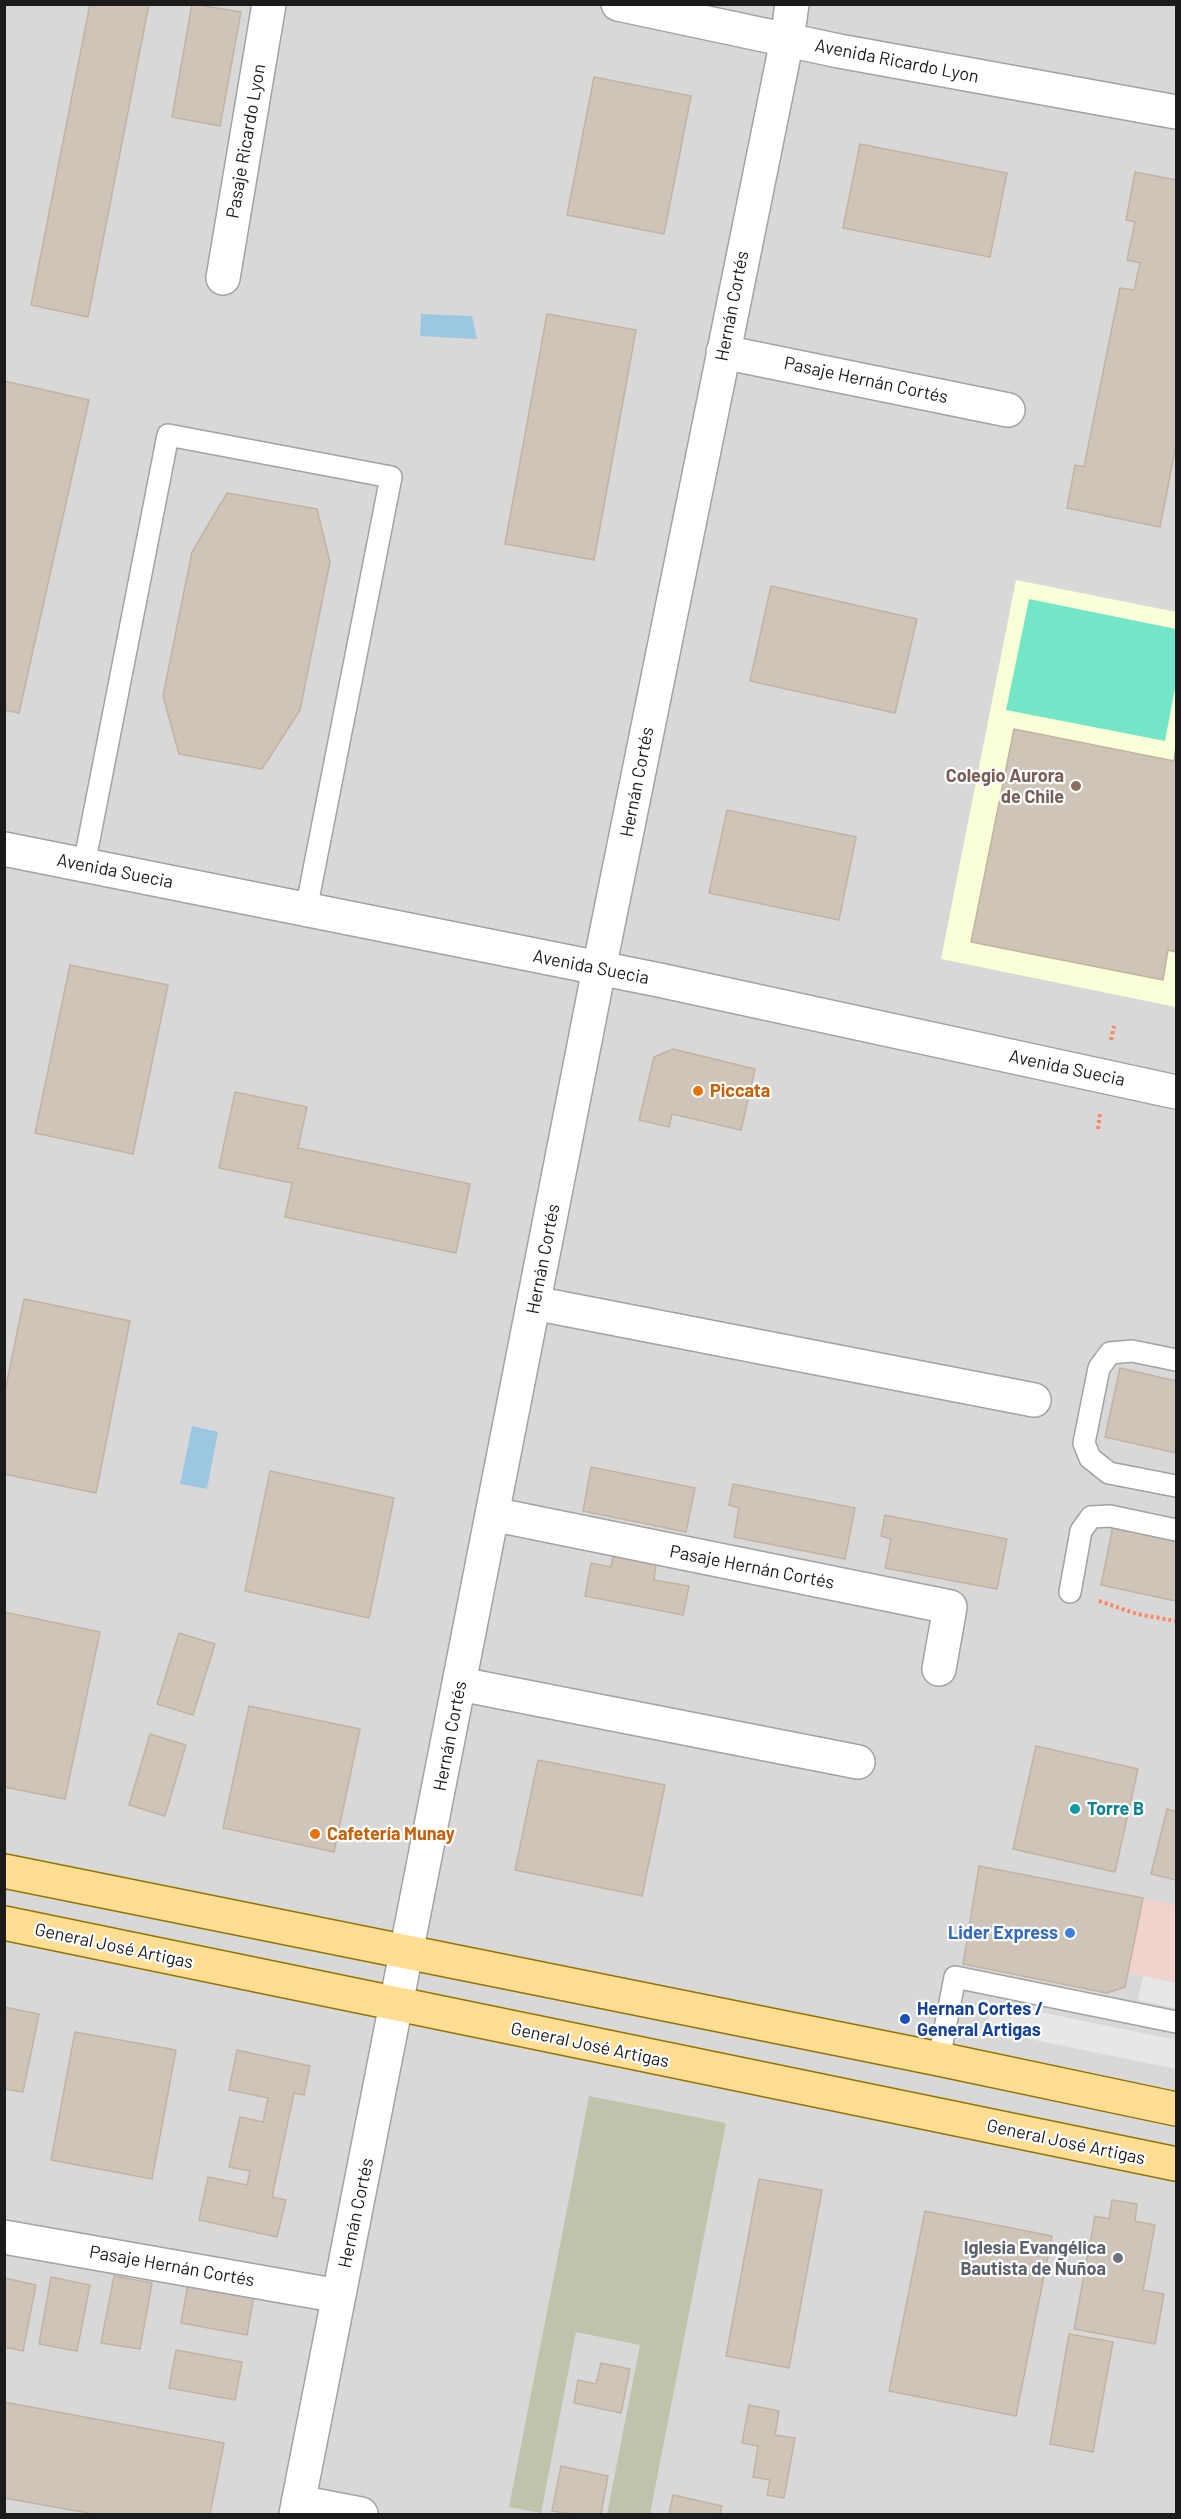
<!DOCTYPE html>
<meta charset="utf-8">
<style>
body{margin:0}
#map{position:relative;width:1181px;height:2519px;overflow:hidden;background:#eeebdf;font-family:Barlow,sans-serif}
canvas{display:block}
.frame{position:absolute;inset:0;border:6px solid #1b1b1b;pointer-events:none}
</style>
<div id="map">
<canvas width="1181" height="2519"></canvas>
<div class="frame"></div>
</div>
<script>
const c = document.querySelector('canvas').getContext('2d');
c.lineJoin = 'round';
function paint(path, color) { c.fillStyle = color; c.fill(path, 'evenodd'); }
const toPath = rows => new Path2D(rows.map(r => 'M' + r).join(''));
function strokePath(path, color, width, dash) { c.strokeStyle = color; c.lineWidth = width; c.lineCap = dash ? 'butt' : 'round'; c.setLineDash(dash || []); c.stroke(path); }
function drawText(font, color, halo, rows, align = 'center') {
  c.font = font + ' Barlow,sans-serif'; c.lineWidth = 4.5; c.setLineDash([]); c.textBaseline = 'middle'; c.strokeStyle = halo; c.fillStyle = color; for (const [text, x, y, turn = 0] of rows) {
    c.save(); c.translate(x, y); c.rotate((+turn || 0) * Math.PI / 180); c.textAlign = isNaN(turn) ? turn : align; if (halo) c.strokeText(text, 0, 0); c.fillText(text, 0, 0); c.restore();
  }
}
const residential = toPath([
 [5,5,1176,5,1176,2514,5,2514]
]);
const commercial = toPath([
 [1143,1898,1176,1905,1176,1982,1128,1973]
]);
const education = toPath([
 [1016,580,1176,612,1176,1007,941,959]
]);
const construction = toPath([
 [589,2096,726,2123,650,2514,607,2514,640,2345,576,2332,541,2513,509,2507]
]);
const pitch = toPath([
 [1029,599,1176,629,1176,683,1165,741,1006,710]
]);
const parking = toPath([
 [1143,1976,1176,1983,1176,2008,1138,2000],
 [992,2002,1176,2040,1176,2069,986,2030]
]);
const water = toPath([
 [421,314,472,316,477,339,420,336],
 [192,1426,218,1432,207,1489,180,1484]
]);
const building = toPath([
 [90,4,149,4,88,317,31,305,90,4],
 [192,4,241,12,220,126,172,117,192,4],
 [594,77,691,96,664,234,567,215,594,77],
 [860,144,1007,173,990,257,843,228,860,144],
 [1135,172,1176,180,1176,445,1160,527,1067,508,1075,465,1084,467,1120,288,1134,290,1140,263,1127,260,1135,222,1126,220,1135,172],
 [547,314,636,330,594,560,505,544,547,314],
 [4,381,89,400,19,713,4,710,4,381],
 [227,493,317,509,330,562,300,710,262,769,179,754,163,696,192,552,227,493],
 [771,586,917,619,895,713,750,681,771,586],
 [1014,729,1174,761,1176,746,1176,952,1168,950,1163,980,971,942,1014,729],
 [727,810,856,837,839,920,709,893,727,810],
 [70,965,168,985,133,1154,35,1133,70,965],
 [673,1049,755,1069,741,1130,672,1114,669,1127,639,1120,654,1057,673,1049],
 [235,1092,307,1107,298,1148,470,1184,456,1253,285,1217,292,1183,219,1168,235,1092],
 [24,1299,130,1321,96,1493,4,1474,4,1396,24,1299],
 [1120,1368,1176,1381,1176,1453,1105,1437,1120,1368],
 [591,1467,695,1488,686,1532,583,1511,591,1467],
 [270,1471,394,1498,369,1618,245,1591,270,1471],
 [733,1484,855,1508,845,1559,734,1537,739,1508,729,1505,733,1484],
 [885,1515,1007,1539,997,1589,885,1568,891,1539,881,1536,885,1515],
 [1113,1526,1176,1539,1176,1601,1101,1585,1113,1526],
 [613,1556,656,1564,654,1580,689,1586,683,1615,585,1596,591,1563,611,1567,613,1556],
 [4,1612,100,1632,65,1799,4,1787,4,1612],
 [179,1633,215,1644,193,1715,157,1704,179,1633],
 [249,1706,360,1729,334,1852,223,1828,249,1706],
 [150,1734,186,1745,165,1816,129,1805,150,1734],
 [1036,1746,1138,1769,1115,1872,1013,1849,1036,1746],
 [538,1760,665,1785,642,1896,515,1870,538,1760],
 [1167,1809,1176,1812,1176,1880,1151,1874,1167,1809],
 [979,1866,1143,1898,1125,1987,1107,1993,963,1964,979,1866],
 [4,2007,39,2014,23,2092,4,2089,4,2007],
 [75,2032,176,2050,152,2179,51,2160,75,2032],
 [237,2050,310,2066,304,2095,294,2093,272,2197,286,2200,277,2237,199,2220,208,2177,247,2185,250,2171,229,2167,240,2117,263,2122,268,2098,229,2090,237,2050],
 [759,2179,822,2190,789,2368,726,2356,759,2179],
 [1112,2200,1137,2204,1135,2221,1155,2225,1143,2290,1164,2294,1155,2344,1074,2329,1095,2216,1109,2219,1112,2200],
 [925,2211,1052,2236,1016,2416,889,2391,925,2211],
 [114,2276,152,2283,140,2349,101,2343,114,2276],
 [51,2277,90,2285,77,2351,39,2344,51,2277],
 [4,2278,36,2285,23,2351,4,2347,4,2278],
 [188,2284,254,2296,247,2335,181,2323,188,2284],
 [1069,2334,1113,2342,1093,2452,1050,2444,1069,2334],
 [176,2350,242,2362,235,2400,169,2388,176,2350],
 [601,2363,630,2369,621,2413,574,2403,578,2380,596,2384,601,2363],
 [4,2402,224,2443,210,2514,94,2514,4,2498,4,2402],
 [749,2405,779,2411,775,2435,795,2438,784,2498,767,2495,770,2480,753,2477,758,2446,742,2443,749,2405],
 [561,2466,608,2476,601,2514,572,2514,552,2511,561,2466],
 [673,2495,722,2506,720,2514,669,2514,673,2495]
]);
const path = toPath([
 [1111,1040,1114,1026],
 [1098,1129,1100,1113],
 [1099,1601,1137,1614,1176,1621]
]);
const service = toPath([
 [84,865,168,435,391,477,306,910],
 [1176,1360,1132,1351,1110,1353,1099,1368,1084,1443,1090,1458,1109,1473,1176,1486],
 [1070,1592,1081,1531,1091,1517,1110,1516,1176,1530],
 [939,2059,955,1977,1176,2022]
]);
const minor = toPath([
 [223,278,269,4],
 [723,352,1008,410],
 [534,1303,1034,1400],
 [492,1514,950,1607,939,1669],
 [460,1684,858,1762],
 [4,2237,339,2296],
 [298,2502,361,2514],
 [296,2514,599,969,787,40,792,4]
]);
const tertiary = toPath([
 [618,4,839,51,1176,112],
 [4,849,659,980,1176,1092]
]);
const primary = toPath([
 [4,1871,939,2059,1176,2109],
 [4,1923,1176,2164]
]);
const markers = [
 [1076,786,6,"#8d6e63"],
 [698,1091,6,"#e8710a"],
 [1075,1809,6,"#0f9aa8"],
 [315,1834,6,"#e8710a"],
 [1070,1933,6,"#3f7fe0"],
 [905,2019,6,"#1a4fb4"],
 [1118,2258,6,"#6b7280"]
];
const streetNames = [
 ["Avenida Ricardo Lyon",897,61,11],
 ["Pasaje Ricardo Lyon",246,141,-80],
 ["Hernán Cortés",732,306,-79],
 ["Pasaje Hernán Cortés",866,380,12],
 ["Hernán Cortés",637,782,-79],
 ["Avenida Suecia",115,871,11],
 ["Avenida Suecia",591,967,11],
 ["Avenida Suecia",1067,1068,12],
 ["Hernán Cortés",543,1259,-79],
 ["Pasaje Hernán Cortés",752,1567,11],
 ["Hernán Cortés",450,1736,-79],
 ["General José Artigas",114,1946,12],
 ["General José Artigas",590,2045,12],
 ["General José Artigas",1066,2142,12],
 ["Hernán Cortés",356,2213,-78],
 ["Pasaje Hernán Cortés",172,2266,10]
];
const educationNames = [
 ["Colegio Aurora",1064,776],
 ["de Chile",1064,797]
];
const foodNames = [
 ["Piccata",710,1091],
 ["Cafetería Munay",327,1834]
];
const cultureNames = [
 ["Torre B",1087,1809]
];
const shopNames = [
 ["Lider Express",1058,1933]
];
const transitNames = [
 ["Hernan Cortes /",917,2009],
 ["General Artigas",917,2030]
];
const worshipNames = [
 ["Iglesia Evangélica",1106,2248],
 ["Bautista de Ñuñoa",1106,2269]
];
paint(residential, '#d9d8d8');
paint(commercial, '#f1d2cc');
paint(education, '#faffd7');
paint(construction, '#c0c3aa');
paint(pitch, '#75e5c8');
paint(parking, '#e7e7e7');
paint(water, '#9bc8e0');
paint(building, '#cec5b8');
strokePath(building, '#c1b3a1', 1.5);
strokePath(service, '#a2a2a2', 24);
strokePath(minor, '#a2a2a2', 36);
strokePath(tertiary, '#a2a2a2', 36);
strokePath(primary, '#927500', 36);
strokePath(path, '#ff845f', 4, [3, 3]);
strokePath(service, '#fff', 21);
strokePath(minor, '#fff', 33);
strokePath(tertiary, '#fff', 33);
strokePath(primary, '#ffde93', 33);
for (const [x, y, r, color] of markers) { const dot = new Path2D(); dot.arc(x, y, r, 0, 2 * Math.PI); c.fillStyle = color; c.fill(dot); strokePath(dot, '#fff', 2); }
drawText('18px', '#1b1b1b', '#fff', streetNames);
drawText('bold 18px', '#785e54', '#fff', educationNames, 'right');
drawText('bold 18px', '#c56008', '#fff', foodNames, 'left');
drawText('bold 18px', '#0d838f', '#fff', cultureNames, 'left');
drawText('bold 18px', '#366cbe', '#fff', shopNames, 'right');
drawText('bold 18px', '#164399', '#fff', transitNames, 'left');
drawText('bold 18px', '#5b616d', '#fff', worshipNames, 'right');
</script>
